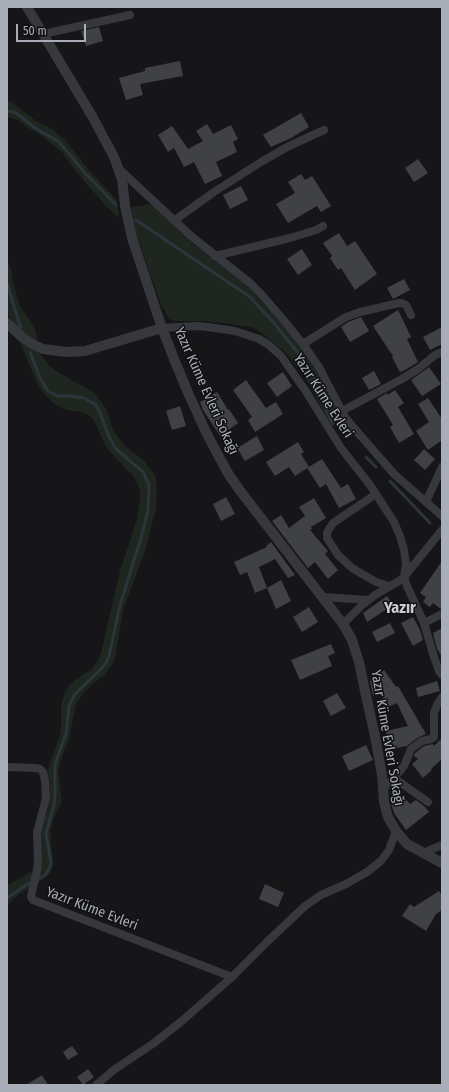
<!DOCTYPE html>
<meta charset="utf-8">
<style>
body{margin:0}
#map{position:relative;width:449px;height:1092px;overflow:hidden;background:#161618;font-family:"Fira Sans Condensed",sans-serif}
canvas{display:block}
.frame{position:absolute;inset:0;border:8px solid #a8adb8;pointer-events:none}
.scale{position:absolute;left:16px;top:24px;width:70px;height:18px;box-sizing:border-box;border:2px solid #a8adb8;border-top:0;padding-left:5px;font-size:12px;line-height:14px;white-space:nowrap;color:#a8adb8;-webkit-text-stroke:3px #111113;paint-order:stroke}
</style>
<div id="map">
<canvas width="449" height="1092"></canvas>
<div class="frame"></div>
<div class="scale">50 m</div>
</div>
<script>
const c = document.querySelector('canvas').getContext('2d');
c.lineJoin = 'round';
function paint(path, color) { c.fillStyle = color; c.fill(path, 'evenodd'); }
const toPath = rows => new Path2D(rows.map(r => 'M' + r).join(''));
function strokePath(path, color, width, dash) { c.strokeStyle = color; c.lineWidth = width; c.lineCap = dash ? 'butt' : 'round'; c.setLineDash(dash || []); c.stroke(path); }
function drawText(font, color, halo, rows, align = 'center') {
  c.font = font + ' "Fira Sans Condensed",sans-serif'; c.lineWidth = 3; c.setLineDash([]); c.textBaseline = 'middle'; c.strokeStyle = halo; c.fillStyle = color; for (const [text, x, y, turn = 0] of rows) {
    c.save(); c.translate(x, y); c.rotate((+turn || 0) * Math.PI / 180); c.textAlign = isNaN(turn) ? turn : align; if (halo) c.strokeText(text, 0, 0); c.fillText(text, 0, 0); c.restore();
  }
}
const green = toPath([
 [7,100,13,103,36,121,47,126,55,131,64,139,90,171,117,200,119,218,105,205,86,183,74,169,62,152,38,133,30,129,18,120,7,117],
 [151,204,192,243,214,259,248,286,294,337,307,356,321,378,339,415,330,424,310,386,302,372,285,352,262,333,254,328,231,324,205,321,175,321,169,319,161,305,141,247,137,238,131,209,133,207],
 [7,259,11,268,13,282,20,306,34,327,37,336,39,353,48,364,56,371,94,393,101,401,107,410,113,430,123,444,144,461,155,475,157,486,156,509,145,551,123,610,115,659,111,666,104,675,89,687,81,696,76,704,69,739,64,751,58,771,62,801,54,818,50,831,53,862,52,869,49,874,36,885,21,893,7,905,7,886,29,873,40,869,42,855,41,829,48,810,50,799,50,784,48,770,50,761,60,736,61,724,61,705,65,693,69,686,76,679,92,669,97,662,101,653,120,571,137,519,140,499,140,491,137,483,133,476,110,452,103,441,94,420,89,415,82,412,67,410,56,405,46,396,37,383,7,311]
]);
const stream = toPath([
 [7,111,14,112,19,115,35,128,58,141,65,149,85,173,116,205],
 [136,220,250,297,274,323,303,359,315,380,328,414,333,424],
 [7,283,15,310,21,328],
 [30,352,40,378,48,391,58,396,71,396,84,398,96,405,100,413,109,437,116,449,143,472,149,485,148,511,141,538,120,605,109,656,106,663,100,670,75,694,69,706,66,734,55,764,55,795,54,805,46,833,51,864,48,871,45,875,40,878],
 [366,457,376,467],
 [390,481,430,523],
 [7,898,29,883]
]);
const building = toPath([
 [99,27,103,41,86,46,81,31],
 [180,61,183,76,140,84,143,95,126,100,119,78,145,71,145,68],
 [301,113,309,127,291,138,271,147,263,135],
 [207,124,213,134,231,125,238,139,233,142,237,152,216,162,222,176,205,184,194,162,184,167,174,148,168,152,158,135,172,126,188,149,203,141,196,131],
 [418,159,428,173,414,182,405,168],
 [301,174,305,180,312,176,331,206,321,212,317,206,288,223,276,204,295,193,288,182],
 [241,186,248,200,230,209,223,195],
 [339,233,347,246,355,241,377,274,355,290,341,268,338,270,330,258,332,256,323,243],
 [302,249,312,265,298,275,287,259],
 [404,279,410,290,393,299,387,288],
 [398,310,411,337,407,339,418,362,405,370,400,372,392,357,393,356,373,326],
 [361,317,369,331,350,342,341,327,348,322],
 [442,327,442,344,430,350,423,337],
 [429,367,441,384,422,396,411,380],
 [374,371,381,384,369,390,362,378],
 [283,372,292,386,277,397,267,383],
 [246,380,266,408,276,402,283,414,255,432,248,420,252,417,233,390],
 [395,390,404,403,398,407,414,434,399,443,390,427,393,425,377,399,387,393,388,395],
 [217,392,228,410,229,409,238,423,220,436,203,410,200,402],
 [428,398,442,419,442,440,428,450,416,431,429,422,418,404],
 [180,406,186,426,172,430,166,411],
 [257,436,264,450,245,461,237,448],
 [298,442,304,452,301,454,309,467,295,476,289,467,275,476,266,462],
 [424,449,435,459,425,470,414,460],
 [322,459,341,488,348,484,356,499,339,508,326,484,320,488,307,468],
 [226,497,235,514,221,521,213,504],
 [314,498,326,518,311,527,312,529,310,530,328,551,325,554,338,570,328,579,315,562,308,568,272,521,281,515,289,528,305,516,299,507],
 [271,542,295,575,288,578,275,559,259,567,267,588,255,593,247,572,240,575,234,562,267,547,266,546],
 [442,561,442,609,441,609,433,603,430,607,423,602,426,597,420,593],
 [281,580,291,601,276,609,267,588],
 [387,596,393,605,367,622,363,613],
 [309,607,318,622,302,632,293,617],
 [413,617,420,630,423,640,413,646,401,623],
 [390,623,395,633,377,642,372,632],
 [442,628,442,657,437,649,433,633],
 [331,644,335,653,328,656,332,666,300,680,291,660],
 [384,670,396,687,398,686,426,734,419,737,408,745,406,747,405,746,390,750,386,731,408,726,397,703,388,707,379,691,373,696,370,681],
 [437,681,440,691,418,697,416,688],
 [337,693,346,708,331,716,323,701],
 [442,738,442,759,431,769,432,770,423,778,412,764,418,759,414,756,415,753,424,746,433,744,434,746],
 [366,745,373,760,349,771,342,756],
 [402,795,410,804,416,800,424,806,429,812,406,830,394,813,391,803],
 [265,884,284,893,278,907,259,899],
 [439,891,442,896,442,910,436,914,426,931,402,916,410,904,414,907],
 [72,1046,78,1054,68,1060,63,1052],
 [88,1069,94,1077,83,1085,77,1077],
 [42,1075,48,1085,26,1085]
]);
const minor = toPath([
 [43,34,130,15],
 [118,168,191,236,250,283,261,294,281,317,303,344,319,367,345,417,353,427,394,474,442,516],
 [175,220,214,192,261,162,287,147,324,130],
 [215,256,290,238,316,230,323,226],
 [162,328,196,326,208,327,235,331,259,339,269,345,281,356,305,390,341,448,370,485,394,522,400,536,404,550,406,564,404,577,407,586,424,623,434,657,439,671,442,675],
 [303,344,346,317,360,312,399,303,402,303,406,305,411,315],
 [342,411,402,379,418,369,435,355,442,352],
 [376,494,333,523,329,529,327,533,327,538,338,555,352,568,376,582,389,586],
 [426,502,442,467],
 [322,597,368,600],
 [424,623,442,614],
 [343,624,360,607,375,595,399,581,404,577,442,530],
 [7,767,35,768,40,769,43,772,45,780,46,798,37,833,38,860,37,870,32,892,31,897,33,900,232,977],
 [394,778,428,802],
 [383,789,394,778,404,766,411,749,422,741,431,739,434,737,434,713,437,705,442,697],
 [423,853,442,845],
 [96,1085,115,1069,154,1043,183,1020,232,977,268,941,305,906,321,895,346,884,367,872,381,861,389,850,396,831]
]);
const tertiary = toPath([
 [27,7,92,116,114,157,122,179,125,206,132,238,162,328,174,359,189,395,206,432,218,455,229,475,241,492,343,624,352,640,359,662,365,691,376,741,382,775,384,802,388,817,396,831,407,844,442,863],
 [7,323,22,337,32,344,43,349,66,352,85,351,162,328]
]);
const streetNames = [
 ["Yazır Küme Evleri Sokağı",206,391,66],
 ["Yazır Küme Evleri",323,396,57],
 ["Yazır Küme Evleri Sokağı",387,738,80],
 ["Yazır Küme Evleri",92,909,21]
];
const quarterNames = [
 ["Yazır",400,609]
];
paint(green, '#1e261f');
strokePath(stream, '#2c353c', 3);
paint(building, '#404145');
strokePath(minor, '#37383d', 8);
strokePath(tertiary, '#37383d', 10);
drawText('14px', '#a8adb8', '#111113', streetNames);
drawText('bold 16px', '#c9ccd4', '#111113', quarterNames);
</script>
